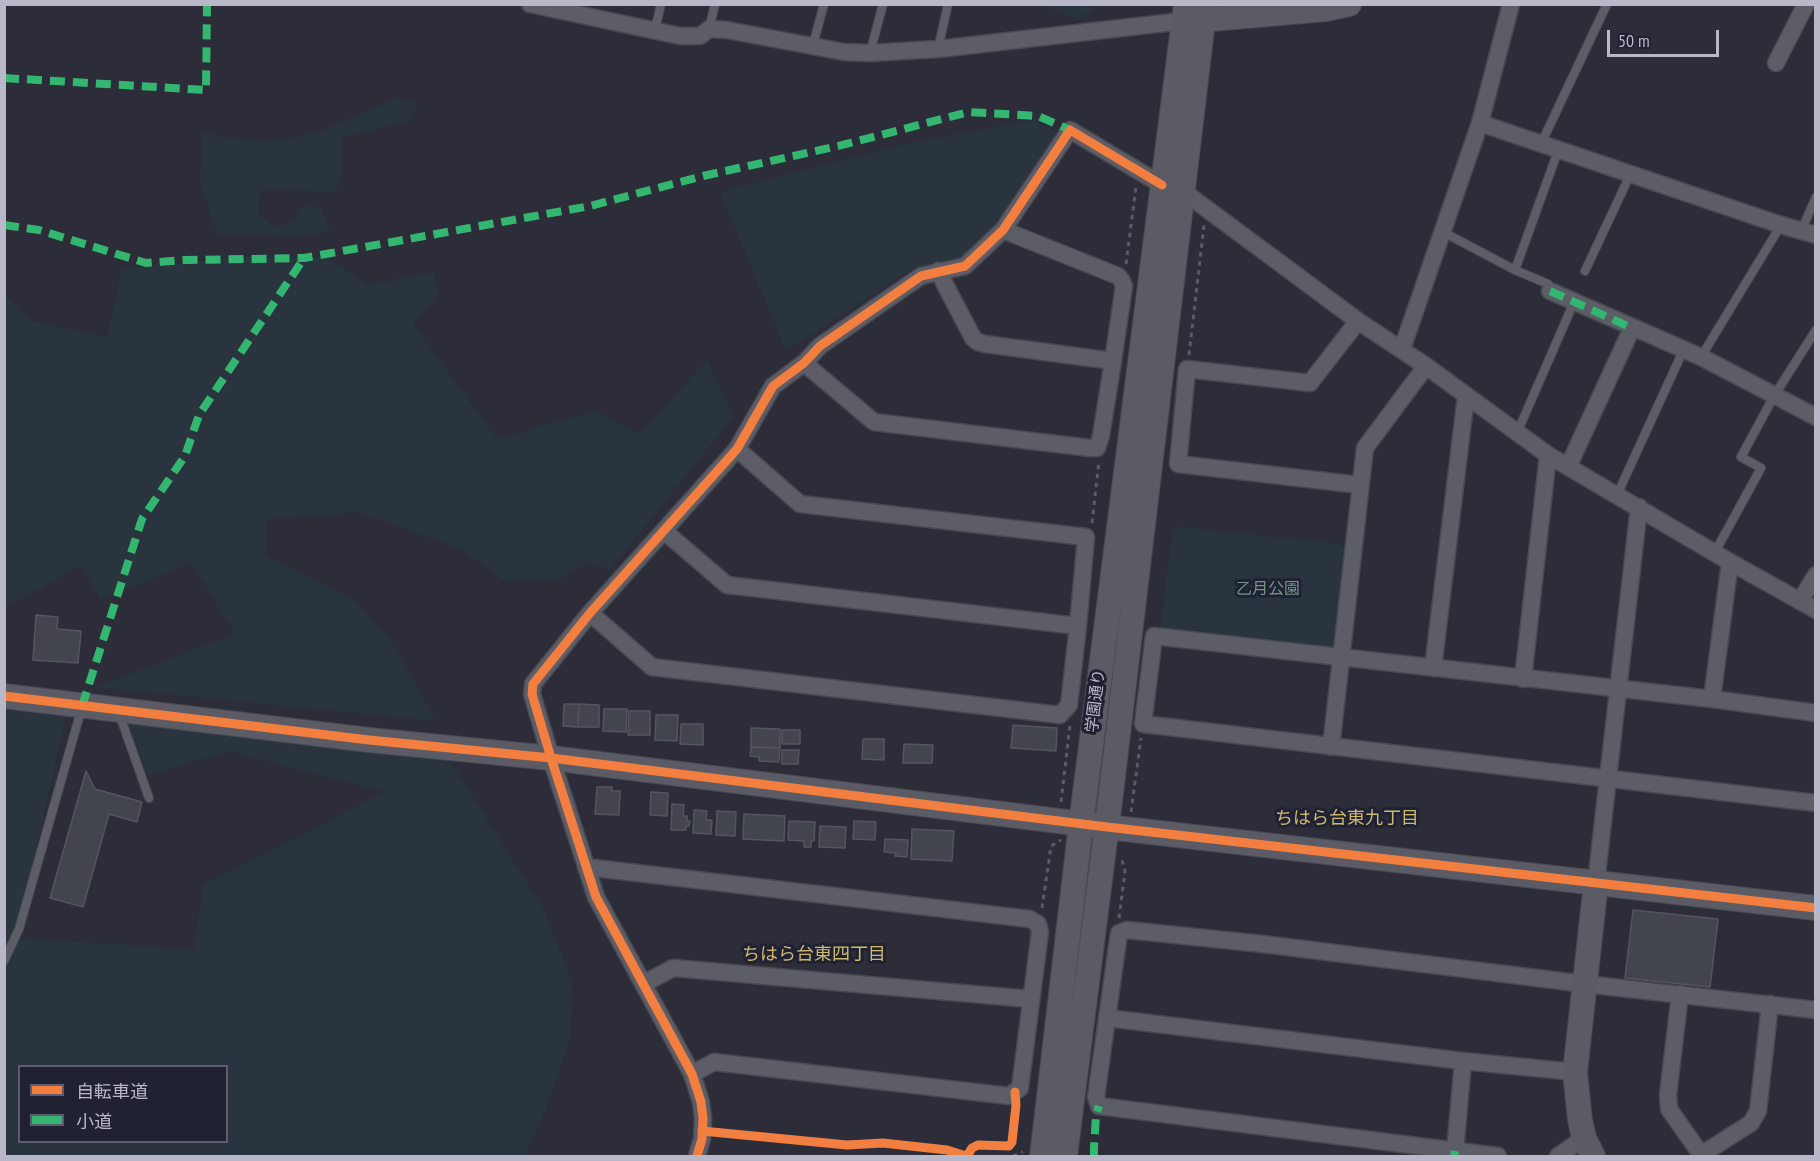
<!DOCTYPE html>
<meta charset="utf-8">
<style>
body{margin:0}
#map{position:relative;width:1820px;height:1161px;overflow:hidden;background:#2c2d39;font-family:"PT Sans Narrow","Noto Sans JP",sans-serif}
canvas{display:block}
.frame{position:absolute;inset:0;border:6px solid #b8b8c9;pointer-events:none}
.legend{position:absolute;left:18px;top:1065px;width:210px;height:78px;box-sizing:border-box;background:#202133;border:2px solid #5d5d6f;margin:0;padding:8px 10px;list-style:none;font-size:18px;color:#b8b8c9}
.legend li{display:flex;align-items:center;gap:12px;height:30px}
.legend b{width:30px;border:2px solid #5d5d6f}
.scale{position:absolute;left:1607px;top:30px;width:112px;height:27px;box-sizing:border-box;border:3px solid #b8b8c9;border-top:0;padding-left:8px;font-size:18px;line-height:21px;white-space:nowrap;color:#b8b8c9;-webkit-text-stroke:4px #202133;paint-order:stroke}
</style>
<div id="map">
<canvas width="1820" height="1161"></canvas>
<div class="frame"></div>
<ul class="legend">
<li><b style="height:8px;background:#f27e40"></b>自転車道</li>
<li><b style="height:8px;background:#33b770"></b>小道</li>
</ul>
<div class="scale">50 m</div>
</div>
<script>
const c = document.querySelector('canvas').getContext('2d');
c.lineJoin = 'round';
function paint(path, color) { c.fillStyle = color; c.fill(path, 'evenodd'); }
const toPath = rows => new Path2D(rows.map(r => 'M' + r).join(''));
function strokePath(path, color, width, dash) { c.strokeStyle = color; c.lineWidth = width; c.lineCap = dash ? 'butt' : 'round'; c.setLineDash(dash || []); c.stroke(path); }
function drawText(font, color, halo, rows, align = 'center') {
  c.font = font + ' "PT Sans Narrow","Noto Sans JP",sans-serif'; c.lineWidth = 6; c.setLineDash([]); c.textBaseline = 'middle'; c.strokeStyle = halo; c.fillStyle = color; for (const [text, x, y, turn = 0] of rows) {
    c.save(); c.translate(x, y); c.rotate((+turn || 0) * Math.PI / 180); c.textAlign = isNaN(turn) ? turn : align; if (halo) c.strokeText(text, 0, 0); c.fillText(text, 0, 0); c.restore();
  }
}
const green = toPath([
 [1090,5,1093,10,1078,19,1051,9,1052,5],
 [396,98,418,102,411,121,343,137,341,181,334,192,262,189,257,214,275,227,295,221,301,206,320,207,331,232,292,237,256,233,217,235,200,182,203,133,264,143,316,133],
 [1034,120,1060,134,1001,223,961,258,915,267,786,351,720,192,912,142],
 [259,256,326,257,369,285,434,272,438,295,413,324,497,439,596,411,640,434,707,360,734,416,610,570,589,564,560,579,505,581,461,549,359,512,267,519,267,556,353,599,390,638,436,721,95,687,235,634,192,563,100,599,81,565,5,609,5,295,29,320,107,338,122,268],
 [1173,526,1339,544,1344,549,1334,645,1326,649,1160,630],
 [5,706,67,713,15,938,194,949,203,885,385,792,229,751,148,775,127,720,439,749,458,773,544,910,573,983,570,1040,538,1129,524,1156,5,1156],
 [20,1066,226,1066,226,1142,20,1142]
]);
const building = toPath([
 [36,615,58,617,57,629,81,631,78,663,33,660,36,615],
 [564,704,579,704,578,727,563,726,564,704],
 [579,704,599,705,599,727,578,727,579,704],
 [604,709,627,709,626,732,603,731,604,709],
 [629,711,650,711,650,735,628,735,629,711],
 [656,715,678,715,677,741,655,740,656,715],
 [681,724,703,724,703,745,680,744,681,724],
 [1013,725,1057,728,1056,751,1011,748,1013,725],
 [751,728,780,729,780,748,751,747,751,728],
 [782,730,800,730,800,744,782,744,782,730],
 [863,739,884,739,884,760,862,759,863,739],
 [904,744,933,745,932,763,903,763,904,744],
 [751,747,780,748,779,762,759,761,759,757,750,756,751,747],
 [782,750,799,750,798,764,782,764,782,750],
 [86,771,95,789,142,802,137,822,109,814,83,907,50,898,86,771],
 [597,787,612,787,612,791,620,791,619,815,595,814,597,787],
 [651,792,668,793,667,816,650,815,651,792],
 [672,804,684,805,683,816,687,816,687,821,690,821,689,826,686,826,686,830,671,830,672,804],
 [694,810,707,811,706,820,712,820,711,834,693,833,694,810],
 [717,811,736,812,735,836,716,835,717,811],
 [744,814,785,816,784,841,743,839,744,814],
 [789,821,815,822,814,841,811,841,811,847,804,847,804,841,788,840,789,821],
 [854,821,876,822,875,840,853,839,854,821],
 [820,826,846,827,845,848,819,847,820,826],
 [912,829,954,831,952,861,911,859,912,829],
 [885,839,908,840,907,857,895,856,896,853,884,852,885,839],
 [1633,910,1718,919,1710,987,1625,978,1633,910]
]);
const path = toPath([
 [1126,264,1136,187],
 [1189,355,1204,225],
 [1092,523,1099,461],
 [1061,802,1070,725],
 [1131,812,1141,738],
 [1042,908,1051,846,1061,840],
 [1119,918,1125,871,1122,860],
 [1013,1156,1023,1152]
]);
const lane = toPath([
 [709,29,715,4],
 [655,30,661,4],
 [813,45,824,4],
 [938,49,948,4],
 [870,53,883,4],
 [1541,144,1607,4],
 [1801,231,1816,197],
 [1443,232,1515,270,1548,284],
 [1515,270,1558,151],
 [1585,271,1630,175],
 [1701,357,1781,225],
 [1517,433,1574,302],
 [1617,495,1683,351],
 [1715,552,1761,468,1741,457,1774,396,1816,330],
 [119,713,149,798],
 [4,961,19,929,82,707]
]);
const street = toPath([
 [530,4,680,36,700,36,709,29,727,30,844,52,870,53,938,49,1183,21],
 [1776,63,1806,4],
 [1480,123,1781,225,1816,235],
 [1184,192,1358,321,1426,366,1548,455,1730,562,1816,610],
 [938,271,973,338,978,342,985,344,1113,361],
 [1550,291,1701,357,1816,417],
 [1358,321,1310,383,1187,369,1178,464,1360,485],
 [1402,349,1480,123,1511,4],
 [804,363,874,422,1090,448,1097,448,1101,436,1113,361,1124,286,1122,281,1118,276,1003,230],
 [1568,467,1632,328],
 [664,531,727,585,1078,626],
 [1800,601,1816,575],
 [590,613,652,667,1060,715,1069,705,1078,626,1086,537,800,504,737,449],
 [1433,668,1466,396],
 [1523,679,1548,455],
 [1712,699,1730,562],
 [1816,713,1712,699,1154,636,1143,724,1816,803],
 [1331,747,1365,448,1426,366],
 [586,867,1030,919,1038,924,1040,932,1020,1088,1009,1096,714,1062,692,1074],
 [1596,883,1639,507],
 [643,984,673,968,1030,999],
 [1680,994,1668,1095,1669,1109,1702,1156],
 [1107,1018,1463,1061,1575,1072],
 [1455,1151,1463,1061],
 [1701,1155,1751,1123,1758,1111,1770,1004],
 [697,1156,702,1139,703,1118,701,1102,692,1074,596,897,551,758,532,694,533,684,590,613,737,449,773,386,804,363,820,346,921,276,965,266,1003,230,1070,130,1162,185],
 [1498,1156,1099,1106,1096,1097,1119,933,1127,930,1263,944,1585,984,1816,1010],
 [1558,1156,1584,1138]
]);
const secondary = toPath([
 [1189,21,1326,9,1349,4],
 [4,696,369,740,551,758,1107,827,1816,908],
 [1042,1156,1081,824,1186,4],
 [1065,1156,1111,793,1205,4],
 [1593,1156,1584,1138,1580,1120,1575,1072,1596,883]
]);
const quiet = toPath([
 [4,78,206,90,207,4],
 [4,225,39,230,146,263,185,260,304,258,590,206,703,176,838,146,969,112,1038,116,1070,130],
 [1550,291,1632,328],
 [82,706,142,519,185,456,199,415,304,258],
 [1096,1156,1094,1155,1094,1148,1096,1115,1099,1106],
 [1454,1156,1455,1151]
]);
const cycleway = toPath([
 [4,696,369,740,551,758,1107,827,1816,908],
 [702,1131,847,1145,883,1143,947,1150,966,1156],
 [697,1156,702,1139,703,1118,701,1102,692,1074,596,897,551,758,532,694,533,684,590,613,737,449,773,386,804,363,820,346,921,276,965,266,1003,230,1070,130,1162,185],
 [967,1156,972,1148,978,1145,1009,1146,1012,1142,1016,1105,1015,1092]
]);
const parkNames = [
 ["乙月公園",1268,589]
];
const streetNames = [
 ["学園通り",1096,701,-83]
];
const neighbourhoodNames = [
 ["ちはら台東九丁目",1347,819],
 ["ちはら台東四丁目",814,955]
];
paint(green, '#29343e');
paint(building, '#42444e');
strokePath(building, '#555561', 1.5);
strokePath(lane, '#474850', 10);
strokePath(street, '#474850', 19);
strokePath(secondary, '#474853', 26);
strokePath(path, '#5a5b64', 3, [4.5, 4.5]);
strokePath(lane, '#5c5d67', 8);
strokePath(street, '#5c5d67', 16);
strokePath(secondary, '#5b5b65', 24);
strokePath(quiet, '#33b770', 8, [15, 8]);
strokePath(cycleway, '#f27e40', 9);
drawText('16px', '#719887', '#202133', parkNames);
drawText('16px', '#b8b8c9', '#202133', streetNames);
drawText('18px', '#cdb96f', '#202133', neighbourhoodNames);
</script>
